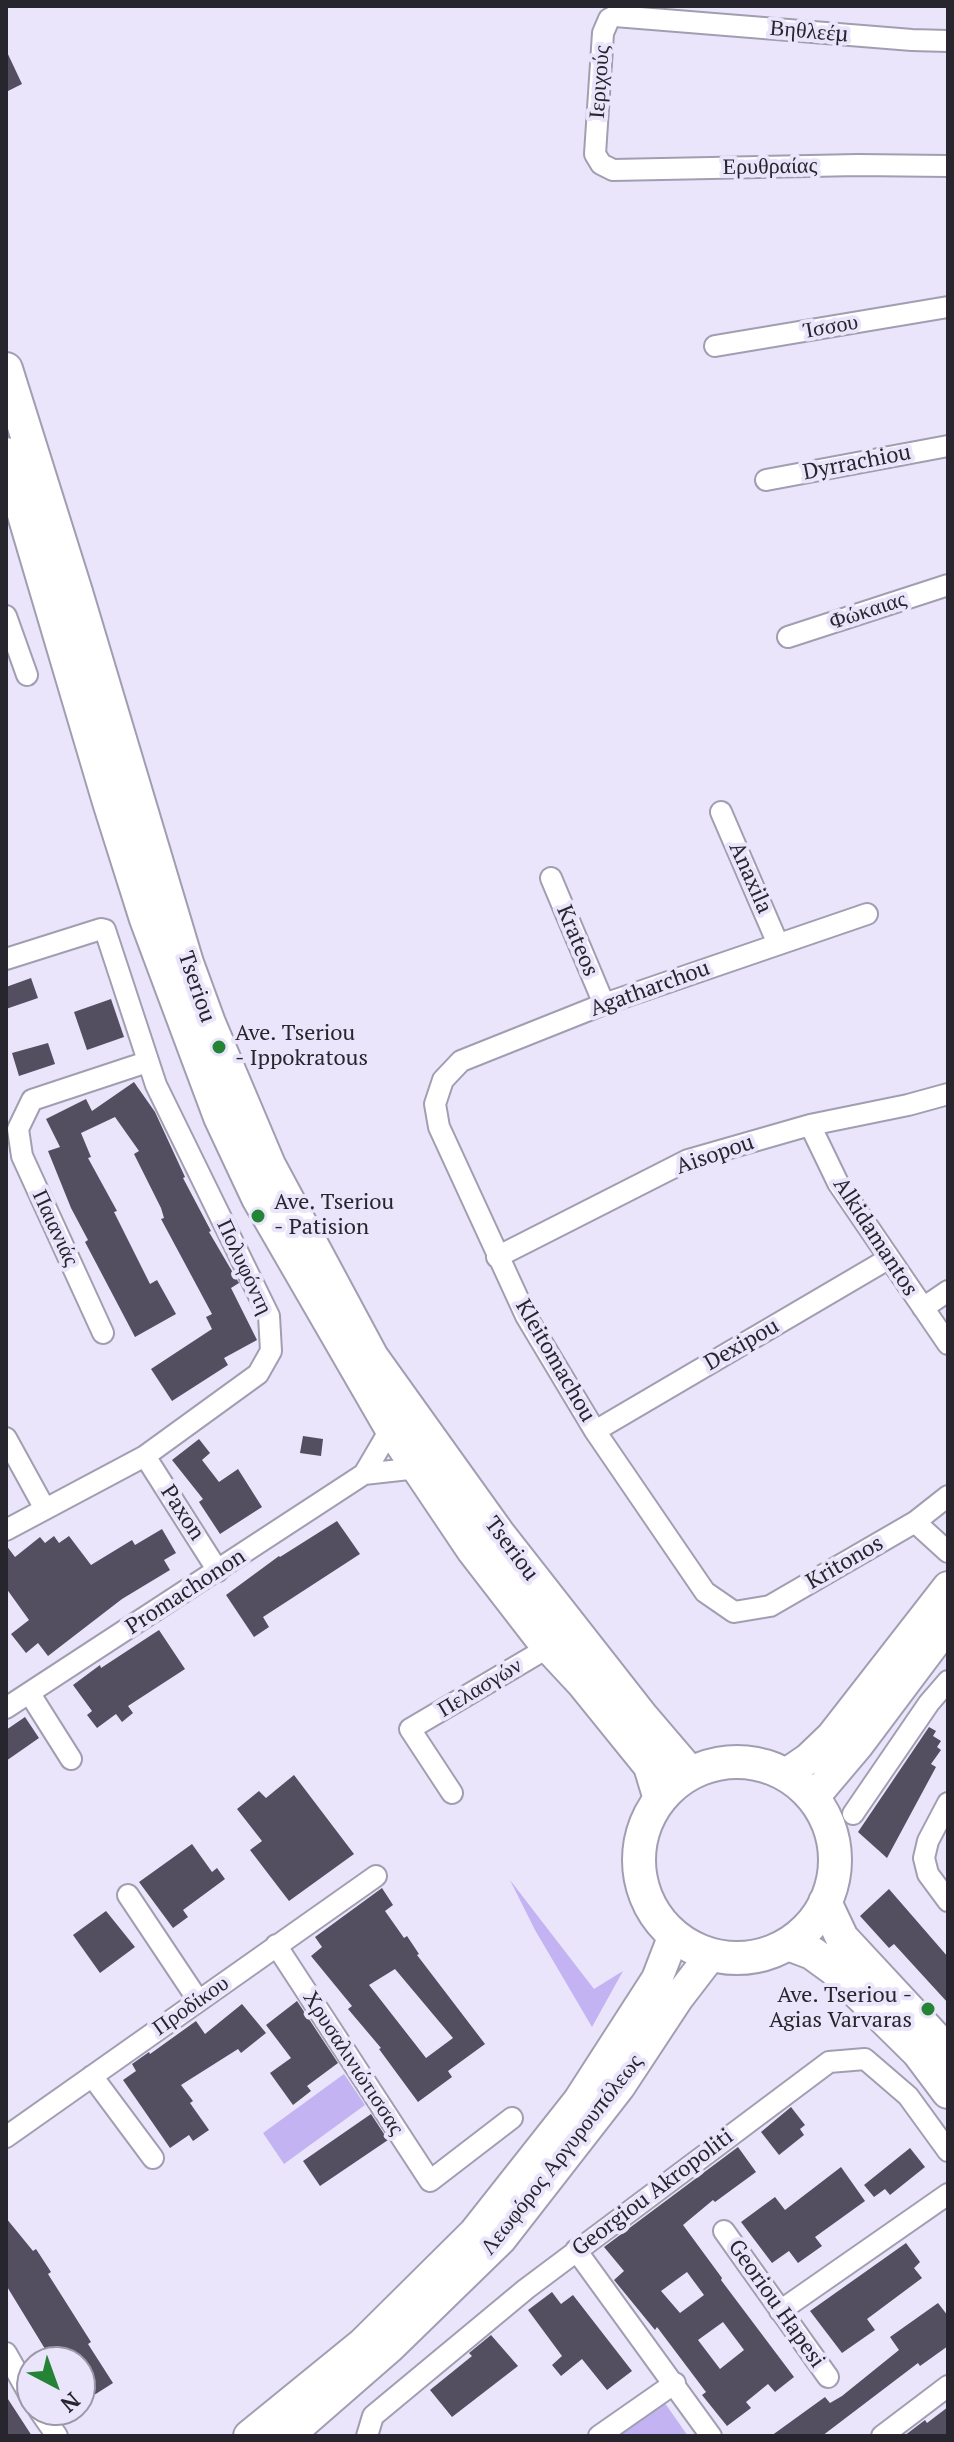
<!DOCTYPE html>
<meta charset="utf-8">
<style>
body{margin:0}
#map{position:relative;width:954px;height:2442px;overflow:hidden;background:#eae5fb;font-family:"PT Serif",serif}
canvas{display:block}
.frame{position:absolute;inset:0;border:8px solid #27252d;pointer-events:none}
.north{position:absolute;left:16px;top:2346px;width:80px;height:80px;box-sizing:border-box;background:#eae5fb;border:2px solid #9c98a9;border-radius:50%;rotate:139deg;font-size:22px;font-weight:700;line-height:32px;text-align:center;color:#27252d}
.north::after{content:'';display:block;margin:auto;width:28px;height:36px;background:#248335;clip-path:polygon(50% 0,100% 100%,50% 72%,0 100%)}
</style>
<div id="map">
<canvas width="954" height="2442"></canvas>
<div class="frame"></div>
<div class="north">N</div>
</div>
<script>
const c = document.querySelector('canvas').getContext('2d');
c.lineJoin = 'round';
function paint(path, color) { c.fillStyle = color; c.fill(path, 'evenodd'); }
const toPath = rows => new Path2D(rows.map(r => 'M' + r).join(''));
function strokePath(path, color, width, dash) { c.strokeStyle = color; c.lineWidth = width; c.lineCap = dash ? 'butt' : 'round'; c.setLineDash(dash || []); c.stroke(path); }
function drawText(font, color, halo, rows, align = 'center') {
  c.font = font + ' "PT Serif",serif'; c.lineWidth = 8; c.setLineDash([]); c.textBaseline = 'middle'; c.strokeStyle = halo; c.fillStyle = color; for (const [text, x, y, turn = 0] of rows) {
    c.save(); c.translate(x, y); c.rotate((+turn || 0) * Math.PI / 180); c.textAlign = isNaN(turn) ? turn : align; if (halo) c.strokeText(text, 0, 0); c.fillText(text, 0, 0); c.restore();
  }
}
const green = toPath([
 [510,1880,594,1989,623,1971,592,2027,535,1930],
 [344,2074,365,2105,284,2164,263,2133],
 [662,2399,688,2436,616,2436]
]);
const building = toPath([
 [6,50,22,84,6,92],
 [31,978,38,998,6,1009,6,987],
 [111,999,124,1037,87,1050,74,1012],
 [48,1043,55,1064,19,1076,12,1053],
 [134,1082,155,1112,185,1177,183,1178,211,1231,209,1232,239,1283,231,1288,257,1340,224,1358,228,1365,172,1401,151,1369,212,1329,206,1317,212,1314,161,1219,164,1218,161,1208,134,1154,139,1151,115,1117,81,1133,91,1157,88,1158,117,1211,114,1212,150,1284,157,1280,176,1314,135,1337,85,1242,88,1240,71,1208,48,1151,60,1147,46,1119,86,1099,92,1111],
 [303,1436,323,1439,321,1456,300,1453],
 [199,1439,210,1453,202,1460,219,1482,238,1469,262,1507,220,1534,199,1502,203,1499,172,1460],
 [337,1521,360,1554,263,1617,269,1627,254,1637,226,1595,279,1556,280,1557],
 [162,1529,176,1553,164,1560,170,1570,122,1599,48,1656,38,1643,26,1653,11,1634,29,1620,6,1588,6,1545,15,1557,40,1537,45,1543,54,1536,59,1543,69,1536,91,1565,132,1540,135,1545],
 [159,1630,185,1669,128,1706,133,1713,122,1722,116,1714,97,1728,87,1715,92,1711,73,1685,100,1665,101,1668],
 [25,1717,39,1738,6,1761,6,1730],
 [929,1727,936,1731,933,1736,941,1741,937,1747,941,1750,931,1764,936,1767,887,1858,858,1832],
 [294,1775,354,1854,289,1901,250,1850,262,1841,237,1809,259,1791,266,1798],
 [192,1844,212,1872,217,1868,225,1879,183,1910,188,1917,173,1928,139,1882],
 [382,1888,393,1905,385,1911,404,1938,407,1936,419,1954,417,1955,485,2044,448,2071,452,2077,418,2102,379,2049,381,2048,348,2009,352,2006,311,1956,322,1947,315,1937],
 [395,1969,453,2038,426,2058,369,1985],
 [889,1889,948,1957,948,2003,894,1944,889,1948,860,1916],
 [106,1911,135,1947,100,1973,73,1935],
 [297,2001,338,2063,307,2086,311,2091,293,2105,270,2073,291,2058,266,2025],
 [242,2004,266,2033,241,2053,238,2049,181,2085,193,2101,190,2103,209,2130,193,2141,189,2135,170,2148,123,2080,136,2071,132,2064,149,2052,150,2054,196,2021,205,2034],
 [791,2107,805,2125,800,2129,804,2135,779,2155,761,2132],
 [371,2114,388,2140,320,2186,303,2161],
 [738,2147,756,2172,715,2202,713,2200,683,2225,722,2278,721,2280,794,2377,775,2392,768,2384,746,2402,751,2408,727,2426,702,2395,706,2392,657,2327,655,2330,614,2280,624,2271,604,2247],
 [687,2272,704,2295,680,2313,661,2291],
 [723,2322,744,2350,720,2369,698,2340],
 [910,2148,925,2167,890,2195,885,2189,874,2197,864,2185],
 [841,2167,865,2201,815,2237,822,2246,798,2263,789,2251,772,2263,741,2222,775,2197,785,2210],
 [6,2218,33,2251,36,2249,51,2272,48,2274,91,2342,88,2344,113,2383,80,2404,80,2362,53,2362,6,2285],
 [906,2243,920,2262,914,2268,922,2278,867,2319,875,2330,842,2353,810,2311],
 [552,2292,561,2304,573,2295,632,2371,607,2390,582,2359,561,2376,552,2365,562,2356,528,2310],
 [938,2303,948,2316,948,2346,920,2366,918,2363,822,2436,771,2436,825,2397,830,2403,842,2396,899,2350,890,2337],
 [491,2335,518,2366,452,2417,430,2390,472,2356,469,2353],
 [6,2396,32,2436,6,2436],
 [948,2407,948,2436,904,2436,925,2420,927,2423]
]);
const minor = toPath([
 [948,41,912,40,615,16,609,19,603,33,595,154,601,164,613,170,858,165,948,166],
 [715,346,948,307],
 [766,480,948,446],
 [6,616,27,675],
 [788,637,948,585],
 [721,812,778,944],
 [551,878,604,1004],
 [867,914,604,1004,461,1061,443,1080,435,1104,439,1127,526,1316,595,1431,705,1592,734,1612,770,1606,915,1522,948,1496],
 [6,959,101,929,105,930,156,1085,269,1316,271,1351,258,1374,145,1456,6,1530],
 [810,1125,838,1183,948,1344],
 [497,1257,688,1160,810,1125,908,1105,948,1094],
 [923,1308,948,1291],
 [103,1333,22,1156,18,1129,32,1100,147,1062],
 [595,1431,888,1259],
 [6,1438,45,1509],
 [145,1456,218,1571],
 [364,1474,418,1468],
 [915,1522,948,1552],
 [30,1694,71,1759],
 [6,1708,364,1474,391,1428],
 [452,1793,410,1729,549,1647],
 [948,1803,928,1841,924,1858,928,1874,948,1901],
 [853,1814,929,1703,948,1681],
 [128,1895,198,2000],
 [276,1945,430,2181,512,2118],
 [92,2076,153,2158],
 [6,2137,376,1876],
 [724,2231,828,2377],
 [576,2250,711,2436],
 [780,2311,948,2194],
 [6,2353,32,2399],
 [39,2410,57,2436],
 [367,2436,373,2416,526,2289,829,2062,865,2059,908,2096,948,2151],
 [599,2436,675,2383],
 [882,2436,948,2386]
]);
const secondary = toPath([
 [786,1774,808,1759,832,1736,948,1587],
 [814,1797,858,1745,948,1625],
 [249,2436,362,2344,474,2233,579,2100,657,1979,674,1935],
 [288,2436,389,2348,501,2239,620,2086,678,1998,711,1955]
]);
const primary = toPath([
 [6,369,76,592,187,963,209,1023,269,1165,372,1357,498,1533,643,1718,690,1773],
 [6,454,109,802,146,919,220,1117,258,1198,391,1428,473,1550,541,1638,582,1682,650,1766,660,1799],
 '639 1860a98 98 0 1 1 196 0a98 98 0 1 1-196 0Z',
 [825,1902,842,1938,948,2052],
 [788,1944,812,1953,834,1969,918,2052,948,2092]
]);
const markers = [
 [219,1047,8,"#248335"],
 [258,1216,8,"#248335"],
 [928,2009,8,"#248335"]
];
const streetNames = [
 ["Βηθλεέμ",809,32,5],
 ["Ιεριχούς",600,82,-86],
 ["Ερυθραίας",770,167,-1],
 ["Ίσσου",831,327,-10],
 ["Dyrrachiou",857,463,-11],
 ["Φώκαιας",868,611,-18],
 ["Anaxila",750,878,66],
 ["Krateos",577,941,67],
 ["Tseriou",196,987,71],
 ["Agatharchou",650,989,-20],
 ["Aisopou",715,1155,-19],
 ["Παιανιάς",55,1228,65],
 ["Alkidamantos",875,1237,57],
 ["Πολυφόντη",244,1267,65],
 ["Dexipou",742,1345,-30],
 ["Kleitomachou",555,1361,60],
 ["Paxon",182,1513,57],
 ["Tseriou",511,1549,53],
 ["Kritonos",845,1563,-30],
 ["Promachonon",186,1592,-33],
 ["Πελασγών",480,1688,-31],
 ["Προδίκου",191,2006,-35],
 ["Χρυσαλινιώτισσας",353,2063,57],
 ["Λεωφόρος Αργυρουπόλεως",562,2155,-52],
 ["Georgiou Akropoliti",653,2193,-37],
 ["Georiou Hapesi",776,2304,55]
];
const poiNames = [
 ["Ave. Tseriou",235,1034],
 ["- Ippokratous",235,1059],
 ["Ave. Tseriou",274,1203],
 ["- Patision",274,1228],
 ["Ave. Tseriou -",912,1996,"right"],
 ["Agias Varvaras",912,2021,"right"]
];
paint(green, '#c3b3f2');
paint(building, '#534f60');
strokePath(minor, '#a29eb1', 24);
strokePath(secondary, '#a29eb1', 34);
strokePath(primary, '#a29eb1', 36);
strokePath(minor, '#fff', 20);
strokePath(secondary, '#fff', 30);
strokePath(primary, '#fff', 32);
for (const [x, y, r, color] of markers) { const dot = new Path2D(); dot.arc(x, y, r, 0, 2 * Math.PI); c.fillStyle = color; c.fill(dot); strokePath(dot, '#eae5fb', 3); }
drawText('22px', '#27252d', '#eae5fb', streetNames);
drawText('22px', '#27252d', '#eae5fb', poiNames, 'left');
</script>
